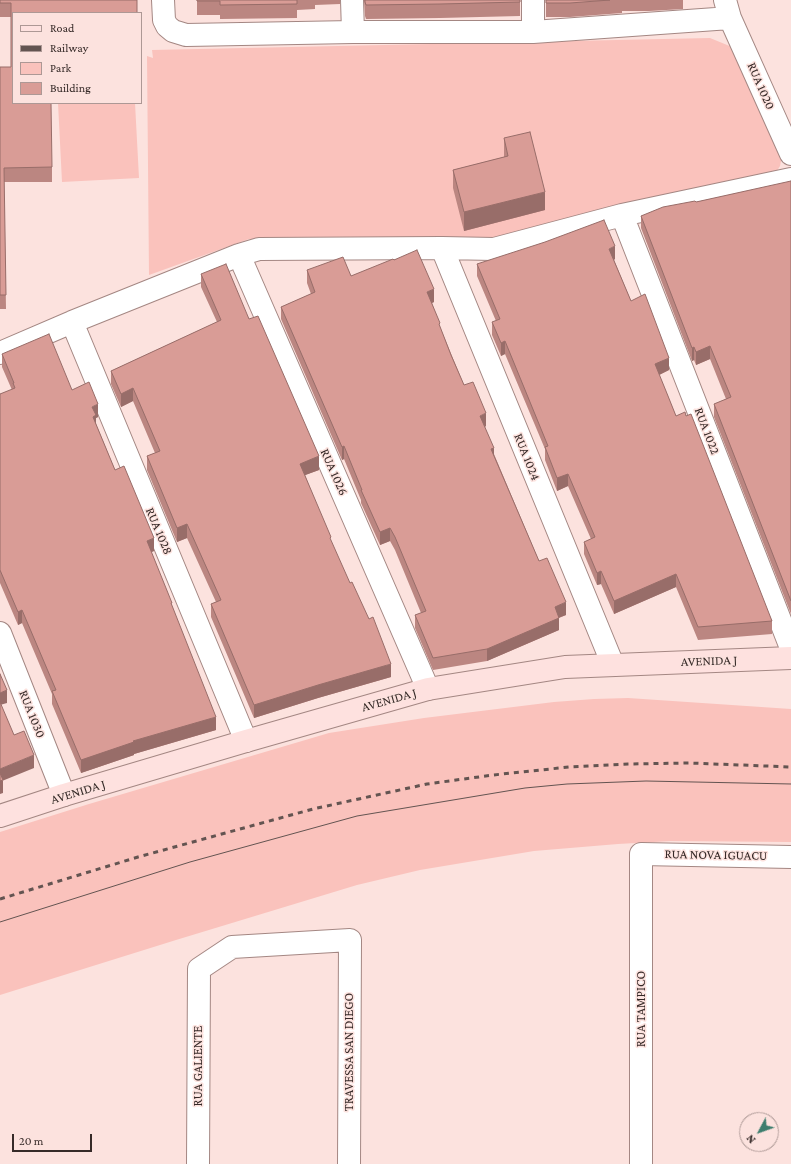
<!DOCTYPE html>
<style>
body{margin:0}
#map{position:relative;width:791px;height:1164px;overflow:hidden;background:#fce2de;font-family:"Crimson Pro",serif}
canvas{display:block}
.legend{position:absolute;left:12px;top:12px;width:130px;height:92px;box-sizing:border-box;background:#fce2de;border:1px solid #ad9895;margin:0;padding:5px 7px;list-style:none;font-size:12px;color:#362a28}
.legend li{display:flex;align-items:center;gap:8px;height:20px}
.legend b{width:20px;border:1px solid #ad9895}
.north{position:absolute;left:739px;top:1112px;width:40px;height:40px;box-sizing:border-box;background:#fce2de;border:1px solid #ad9895;border-radius:50%;rotate:229deg;font-size:11px;font-weight:700;line-height:16px;text-align:center;color:#362a28}
.north::after{content:'';display:block;margin:auto;width:14px;height:18px;background:#3d7e6e;clip-path:polygon(50% 0,100% 100%,50% 72%,0 100%)}
.scale{position:absolute;left:12px;top:1134px;width:80px;height:18px;box-sizing:border-box;border:2px solid #362a28;border-top:0;padding-left:5px;font-size:12px;line-height:14px;white-space:nowrap;color:#362a28;-webkit-text-stroke:3px #fce2de;paint-order:stroke}
</style>
<div id="map">
<canvas width="791" height="1164"></canvas>
<ul class="legend">
<li><b style="height:5px;background:#fee1df"></b>Road</li>
<li><b style="height:5px;background:#635451"></b>Railway</li>
<li><b style="height:11px;background:#fac2bc"></b>Park</li>
<li><b style="height:11px;background:#d99c96"></b>Building</li>
</ul>
<div class="north">N</div>
<div class="scale">20 m</div>
</div>
<script>
const c = document.querySelector('canvas').getContext('2d');
c.lineJoin = 'round';
function paint(path, color) { c.fillStyle = color; c.fill(path, 'evenodd'); }
const toPath = rows => new Path2D(rows.map(r => 'M' + r).join(''));
function strokePath(path, color, width, dash) { c.strokeStyle = color; c.lineWidth = width; c.lineCap = dash ? 'butt' : 'round'; c.setLineDash(dash || []); c.stroke(path); }
function drawText(font, color, halo, rows, align = 'center') {
  c.font = font + ' "Crimson Pro",serif'; c.lineWidth = 3; c.setLineDash([]); c.textBaseline = 'middle'; c.strokeStyle = halo; c.fillStyle = color; for (const [text, x, y, turn = 0] of rows) {
    c.save(); c.translate(x, y); c.rotate((+turn || 0) * Math.PI / 180); c.textAlign = isNaN(turn) ? turn : align; if (halo) c.strokeText(text, 0, 0); c.fillText(text, 0, 0); c.restore();
  }
}
const green = toPath([
 [710,38,732,47,782,156,780,166,775,174,508,237,249,239,149,275,147,56,153,58,152,50],
 [58,103,135,103,139,178,62,182],
 [628,698,791,709,791,842,671,841,618,844,534,851,420,870,357,885,176,940,0,995,0,832,89,804,329,733,424,718,554,702,594,699]
]);
const street = toPath([
 [163,0,164,20,167,26,173,31,186,35,353,32,533,32,730,18],
 [352,0,353,32],
 [533,0,533,32],
 [725,0,730,18,791,154],
 [622,215,791,648],
 [442,248,613,665],
 [239,255,428,689],
 [72,322,246,741],
 [0,353,72,322,239,255,259,249,442,248,494,249,622,215,791,179],
 [0,633,64,795],
 [198,1164,199,969,232,947,350,940,349,1164],
 [641,1164,641,854,791,857]
]);
const secondary = toPath([
 [0,816,64,795,246,741,428,689,565,667,791,658]
]);
const tram = toPath([
 [0,922,190,862,357,816,525,788,567,784,646,781,791,784]
]);
const rail = toPath([
 [0,899,138,857,313,809,427,784,493,775,569,767,628,764,690,763,791,767]
]);
const wall = toPath([
 [0,0,137,0,13,13,52,167,52,182,4,182,6,309,0,309,0,67,11,67,11,17,0,17],
 [197,0,340,0,340,4,315,5,315,9,297,10,297,18,220,19,220,15,197,15],
 [364,0,520,0,520,16,440,18,366,19,365,16],
 [546,0,683,0,683,9,649,11,622,11,622,13,570,17,546,17],
 [504,138,545,210,464,231,453,188,453,170,504,157],
 [791,182,791,614,714,417,714,404,726,399,710,359,696,365,694,360,692,361,641,228,641,216,696,202],
 [615,259,614,260,631,301,669,370,659,375,676,416,772,621,772,634,698,640,676,587,614,614,601,584,597,585,584,554,584,542,591,539,568,486,557,491,545,460,545,449,505,354,501,356,492,335,492,322,496,321,477,276,477,264],
 [394,260,434,302,432,303,440,327,464,385,486,426,485,427,494,454,539,561,566,615,559,618,559,630,487,661,433,670,415,628,415,615,421,613,395,550,390,541,380,545,361,503,361,500,344,459,342,460,281,319,281,307,311,294,307,283,307,270,351,276],
 [201,274,249,319,319,470,305,475,331,542,391,677,318,698,254,718,211,617,211,604,216,602,187,538,177,542,147,470,147,456,155,453,133,401,121,407,111,384,111,371,217,322,201,287],
 [2,354,72,390,98,417,96,418,96,424,115,470,154,551,151,552,172,607,216,730,134,754,134,755,81,773,52,704,52,694,22,623,18,625,0,583,0,394,12,390,2,367]
]);
const shadedWall = toPath([
 [545,192,545,210,464,231,464,212],
 [615,246,615,259,609,262,609,249],
 [434,289,434,302,427,305,427,292],
 [505,341,505,354,501,356,501,343],
 [710,346,710,359,696,365,696,352],
 [694,347,694,360,692,361,692,348],
 [669,358,669,370,655,377,655,364],
 [133,388,133,401,121,407,121,394],
 [98,404,98,417,96,418,96,428,93,430,92,407],
 [486,413,486,426,480,428,480,416],
 [344,446,344,459,342,460,342,447],
 [494,448,494,461,491,449],
 [319,456,319,470,300,477,300,464],
 [568,474,568,486,557,491,557,478],
 [187,524,187,538,177,542,177,528],
 [390,528,390,541,380,545,380,532],
 [154,538,154,551,147,554,147,541],
 [601,571,601,584,597,585,597,573],
 [676,574,676,587,614,614,614,601],
 [566,602,566,615,555,619,555,607],
 [22,610,22,623,18,625,18,612],
 [559,618,559,630,487,661,487,649],
 [391,664,391,677,318,698,254,718,254,705,318,685],
 [7,690,7,703,0,705,0,693],
 [216,717,216,730,134,754,134,755,81,773,81,760,133,741],
 [34,755,34,768,2,781,3,780,3,793,0,794,0,769]
]);
const building = toPath([
 [0,0,137,0,137,13,13,13,13,103,51,103,52,167,4,168,6,295,0,295,0,67,11,67,11,3,0,3,0,0],
 [197,0,297,0,297,4,220,5,220,1,197,1,197,0],
 [365,0,520,0,520,2,440,4,366,5,365,2,365,0],
 [546,0,610,0,570,3,546,3,546,0],
 [530,132,545,192,464,212,453,170,508,156,504,138,530,132],
 [791,181,791,601,714,404,731,397,710,346,696,352,694,347,692,348,641,216,663,207,695,201,696,202,791,181],
 [604,220,615,246,609,249,631,301,645,294,669,358,655,364,668,396,676,416,685,412,686,416,691,414,772,621,698,627,676,574,614,601,601,571,597,573,584,542,595,537,568,474,557,478,545,447,548,446,505,341,501,343,492,322,500,319,477,264,545,242,604,220],
 [417,250,434,289,427,292,440,323,439,324,451,355,464,385,473,382,486,413,480,416,494,448,491,449,539,561,547,558,566,602,555,607,559,618,487,649,433,658,415,615,426,611,395,537,390,528,380,532,361,490,362,490,344,446,342,447,281,307,315,292,307,270,343,257,351,276,393,259,394,260,417,250],
 [226,264,249,319,258,316,319,456,300,464,331,537,330,538,350,583,352,582,369,619,373,617,391,664,318,685,254,705,211,604,221,600,187,524,177,528,147,456,160,451,133,388,121,394,111,371,221,320,201,274,226,264],
 [49,334,72,390,89,382,98,404,92,407,96,415,93,417,115,470,124,466,154,538,147,541,172,603,171,603,216,717,133,741,134,742,81,760,52,691,56,690,22,610,18,612,0,570,0,394,15,388,13,383,14,383,2,354,49,334],
 [0,674,7,690,0,693,0,674],
 [0,702,14,735,24,731,34,755,0,769,0,702],
 [0,773,3,780,0,781,0,773]
]);
const streetNames = [
 ["RUA 1020",761,86,66],
 ["RUA 1022",707,431,69],
 ["RUA 1024",527,457,68],
 ["RUA 1026",334,472,66],
 ["RUA 1028",159,531,67],
 ["AVENIDA J",709,661,-2],
 ["AVENIDA J",389,700,-16],
 ["RUA 1030",32,714,68],
 ["AVENIDA J",78,792,-17],
 ["RUA NOVA IGUACU",716,855,1],
 ["RUA TAMPICO",641,1009,-90],
 ["TRAVESSA SAN DIEGO",349,1052,-90],
 ["RUA GALIENTE",198,1066,-90]
];
paint(green, '#fac2bc');
strokePath(street, '#a48783', 24);
strokePath(secondary, '#a48783', 24);
strokePath(street, '#fff', 22);
strokePath(secondary, '#fee1df', 22);
strokePath(tram, '#635451', 1);
strokePath(rail, '#635451', 3, [5, 5]);
paint(wall, '#bb8681');
paint(shadedWall, '#986d69');
paint(building, '#d99c96');
strokePath(building, '#986d69', 1);
drawText('13px', '#362a28', '#fce2de', streetNames);
</script>
